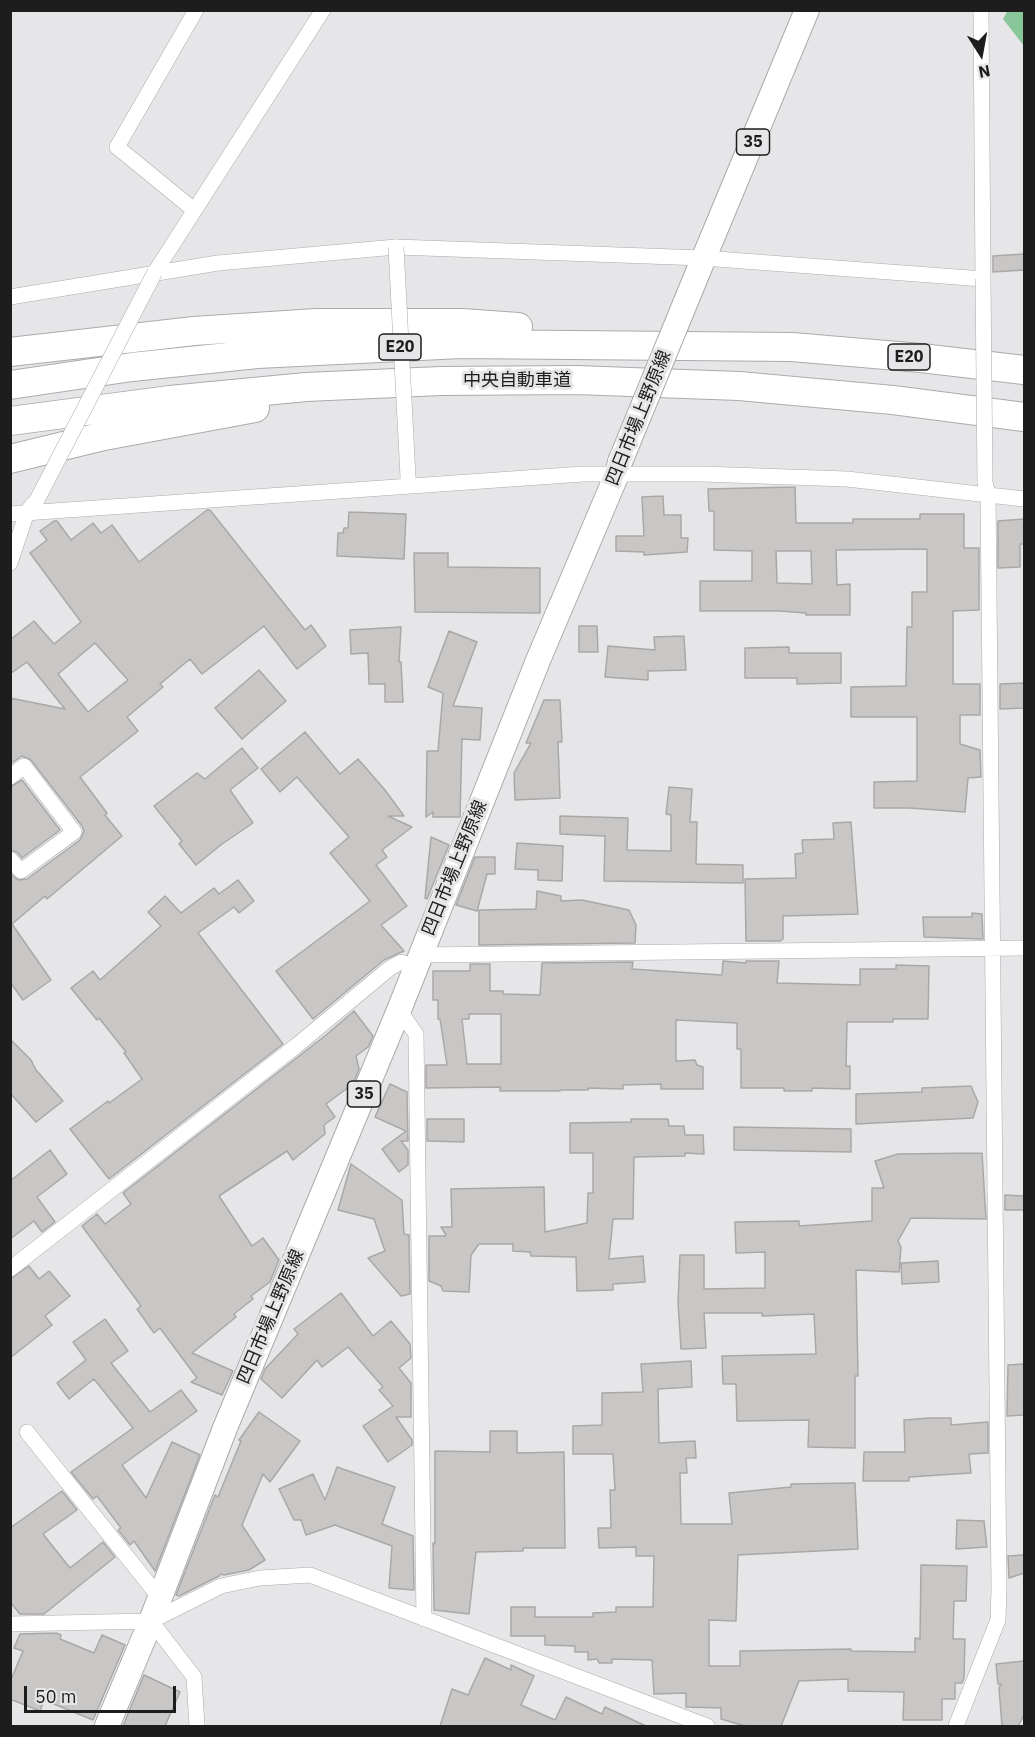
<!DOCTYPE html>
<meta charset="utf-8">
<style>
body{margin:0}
#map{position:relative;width:1035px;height:1737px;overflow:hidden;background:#e6e6e8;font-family:"IBM Plex Sans",sans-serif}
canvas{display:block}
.frame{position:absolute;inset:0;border:12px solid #1d1d1e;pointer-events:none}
.north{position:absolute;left:951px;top:24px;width:60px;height:60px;-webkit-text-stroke:4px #e6e6e8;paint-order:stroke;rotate:169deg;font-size:16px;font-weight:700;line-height:24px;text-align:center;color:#1d1d1e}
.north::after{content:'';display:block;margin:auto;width:21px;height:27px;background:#1d1d1e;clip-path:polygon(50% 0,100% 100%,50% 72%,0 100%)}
.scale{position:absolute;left:24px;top:1686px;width:152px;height:27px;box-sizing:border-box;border:3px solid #1d1d1e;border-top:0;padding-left:8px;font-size:18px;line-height:21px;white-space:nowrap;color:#1d1d1e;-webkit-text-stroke:4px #e6e6e8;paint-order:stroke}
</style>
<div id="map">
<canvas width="1035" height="1737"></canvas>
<div class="frame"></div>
<div class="north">N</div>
<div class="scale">50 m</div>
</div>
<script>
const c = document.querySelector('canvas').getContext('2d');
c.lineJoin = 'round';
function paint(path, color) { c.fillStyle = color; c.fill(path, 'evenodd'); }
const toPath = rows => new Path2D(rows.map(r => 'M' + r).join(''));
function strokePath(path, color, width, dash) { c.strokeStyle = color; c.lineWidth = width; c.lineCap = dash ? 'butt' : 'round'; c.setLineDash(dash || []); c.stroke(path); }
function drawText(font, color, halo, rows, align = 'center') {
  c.font = font + ' "IBM Plex Sans","Noto Sans JP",sans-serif'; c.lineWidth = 6; c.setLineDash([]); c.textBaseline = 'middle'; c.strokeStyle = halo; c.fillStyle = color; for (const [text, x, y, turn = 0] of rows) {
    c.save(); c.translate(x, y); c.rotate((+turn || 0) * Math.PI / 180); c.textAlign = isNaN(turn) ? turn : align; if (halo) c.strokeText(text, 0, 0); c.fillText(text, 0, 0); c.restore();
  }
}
const forest = toPath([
 [1008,10,1024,11,1024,46,1003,19]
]);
const building = toPath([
 [1024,254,1024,270,993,272,993,256,1024,254],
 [795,487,796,523,853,523,853,519,920,519,920,514,964,514,964,548,979,548,979,610,953,611,953,684,980,684,980,715,960,715,960,744,980,750,981,777,968,778,965,812,909,808,874,808,874,782,917,781,917,717,851,717,851,687,906,686,907,627,912,627,912,592,927,592,927,549,836,550,837,585,850,584,850,615,806,615,806,613,779,611,700,611,700,581,752,581,752,551,714,550,714,511,709,511,708,489,795,487],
 [776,551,811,551,812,584,777,583,776,551],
 [663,496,664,515,681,515,681,538,688,538,687,552,644,555,644,552,616,551,616,536,644,536,642,497,663,496],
 [207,510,210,510,305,630,311,625,326,646,297,669,264,626,202,674,190,659,160,684,163,687,127,717,138,731,80,777,107,813,105,815,122,836,47,899,45,896,12,924,51,980,23,1000,10,982,10,874,18,880,27,879,80,840,84,831,82,826,31,760,22,756,10,764,10,698,65,709,27,662,10,674,10,640,34,621,54,644,81,622,30,553,47,540,40,531,54,521,57,521,71,540,93,523,101,533,112,525,139,562,207,510],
 [95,643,128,680,88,712,58,674,95,643],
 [349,512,406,514,404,559,337,556,338,533,343,533,344,528,348,528,349,512],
 [1024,519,1024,544,1020,544,1020,567,998,568,998,521,1024,519],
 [414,553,448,553,448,567,540,568,540,613,415,612,414,553],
 [579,626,597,626,598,652,579,652,579,626],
 [401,627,399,662,401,662,403,702,385,702,385,684,369,684,368,653,351,654,350,630,401,627],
 [449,631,477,642,453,706,482,708,480,740,462,739,460,817,433,817,433,812,426,817,427,751,438,751,443,693,428,687,449,631],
 [684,636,686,670,648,671,648,680,605,677,608,646,655,650,654,637,684,636],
 [789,647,789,653,841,653,841,683,797,684,797,678,745,678,745,648,789,647],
 [259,670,286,701,242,739,215,708,259,670],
 [1024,683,1024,708,1000,709,1000,684,1024,683],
 [544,700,560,700,562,742,558,742,560,798,515,800,514,773,531,743,526,743,544,700],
 [305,732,340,774,358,759,385,790,404,816,388,816,412,827,382,850,387,857,376,865,407,906,381,925,404,951,384,960,313,1019,276,971,370,901,330,853,349,837,297,777,280,792,261,769,305,732],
 [242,748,258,768,230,790,253,823,222,844,196,865,179,844,182,841,154,806,197,773,205,779,242,748],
 [22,780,60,830,22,858,17,852,10,850,10,787,22,780],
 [669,787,692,789,690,822,697,822,696,864,743,865,743,883,604,881,605,836,560,834,560,816,628,818,627,850,671,851,671,815,666,814,669,787],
 [851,822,858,914,783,916,783,939,780,941,746,941,745,879,796,878,795,854,803,853,802,840,834,839,833,823,851,822],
 [431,837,449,845,427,899,425,898,431,837],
 [517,843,563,846,562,881,538,880,538,870,515,869,517,843],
 [475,857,495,857,495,874,487,874,477,911,456,905,475,857],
 [238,880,254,901,239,913,234,907,198,933,283,1044,109,1179,70,1129,108,1101,109,1103,142,1079,124,1053,126,1052,99,1018,97,1020,71,988,93,971,100,980,161,926,148,912,165,896,181,913,214,888,219,894,238,880],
 [537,891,561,896,561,901,582,900,629,910,636,925,635,943,479,945,479,910,536,909,537,891],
 [972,913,982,914,983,939,924,937,923,917,972,917,972,913],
 [723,961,746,963,746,961,779,961,777,983,860,985,860,969,896,969,896,965,929,966,928,1019,893,1019,893,1022,847,1022,846,1066,850,1066,850,1089,812,1088,812,1091,784,1091,784,1088,741,1088,741,1049,737,1049,737,1023,676,1020,676,1061,695,1060,697,1065,703,1067,703,1089,661,1089,661,1084,623,1085,623,1089,588,1088,588,1090,560,1090,560,1091,500,1091,500,1087,426,1088,426,1065,447,1065,440,1019,438,1019,438,1000,433,1000,433,971,470,971,470,964,490,964,490,991,503,991,503,994,540,995,542,963,633,962,632,969,722,975,723,961],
 [469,1014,501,1014,501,1064,467,1064,462,1019,469,1019,469,1014],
 [354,1011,373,1036,368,1047,356,1056,359,1069,353,1084,326,1104,335,1117,324,1125,325,1134,293,1160,287,1151,219,1196,252,1246,263,1238,279,1260,270,1282,251,1296,253,1299,234,1314,236,1317,192,1353,233,1371,222,1395,191,1382,197,1378,160,1328,154,1333,137,1309,141,1306,82,1226,97,1214,105,1224,131,1204,123,1193,326,1035,354,1011],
 [10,1039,31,1060,36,1070,63,1101,36,1122,10,1093,10,1039],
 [390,1084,407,1092,408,1141,401,1141,408,1150,408,1165,399,1172,382,1149,406,1131,375,1117,390,1084],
 [971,1086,978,1102,973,1118,856,1124,856,1094,922,1092,922,1088,971,1086],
 [427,1119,464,1119,464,1142,427,1141,427,1119],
 [631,1119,668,1119,669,1126,684,1126,685,1135,703,1135,704,1154,685,1153,685,1156,634,1157,633,1219,613,1219,609,1259,643,1256,645,1282,613,1284,613,1290,577,1291,576,1257,531,1256,530,1252,513,1251,513,1244,479,1244,471,1255,469,1292,443,1291,441,1286,429,1281,429,1236,445,1236,446,1235,441,1227,452,1227,451,1189,544,1187,545,1232,587,1223,588,1193,593,1193,593,1153,570,1153,570,1123,631,1122,631,1119],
 [734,1127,851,1129,851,1152,734,1150,734,1127],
 [50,1150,67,1174,37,1197,55,1222,42,1232,34,1221,10,1239,10,1181,50,1150],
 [982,1153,986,1219,911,1218,898,1241,901,1247,899,1272,856,1270,858,1376,855,1376,855,1448,808,1447,809,1420,737,1421,736,1384,723,1384,722,1356,816,1354,814,1314,762,1316,762,1313,704,1313,706,1348,681,1349,678,1302,680,1255,704,1255,704,1289,765,1288,765,1252,736,1253,735,1222,799,1221,799,1226,872,1221,872,1188,884,1188,875,1161,898,1154,982,1153],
 [351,1164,402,1200,404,1234,409,1235,410,1294,401,1296,368,1258,385,1251,374,1219,338,1210,351,1164],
 [1005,1195,1024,1196,1024,1210,1005,1210,1005,1195],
 [938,1261,939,1282,902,1284,901,1263,938,1261],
 [29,1266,39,1279,49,1271,70,1296,45,1316,52,1325,10,1358,10,1279,29,1266],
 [341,1293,373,1336,391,1321,410,1344,411,1358,399,1368,411,1383,411,1417,396,1417,412,1440,412,1445,388,1462,363,1426,393,1406,379,1390,383,1387,348,1347,322,1367,317,1360,282,1398,261,1379,265,1369,298,1334,294,1329,341,1293],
 [105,1319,128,1351,111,1363,150,1412,181,1390,197,1411,122,1465,146,1498,172,1442,200,1455,155,1571,134,1541,130,1545,118,1530,121,1528,97,1496,93,1499,71,1472,133,1428,94,1379,69,1399,57,1383,86,1360,73,1342,105,1319],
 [691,1361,692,1387,658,1389,659,1443,695,1441,696,1458,686,1458,687,1473,680,1473,681,1524,732,1524,729,1493,791,1487,791,1484,855,1483,858,1549,738,1555,736,1621,709,1620,709,1666,740,1666,740,1651,851,1649,851,1651,915,1652,915,1638,920,1639,921,1565,967,1566,966,1601,954,1601,953,1639,965,1639,964,1678,962,1683,955,1683,955,1699,942,1699,942,1720,903,1720,904,1692,848,1691,848,1679,799,1681,781,1726,745,1726,721,1719,721,1708,686,1707,686,1693,654,1694,652,1660,612,1659,612,1663,599,1663,597,1659,588,1660,588,1652,575,1652,575,1646,545,1645,545,1636,511,1636,511,1607,535,1607,535,1617,593,1617,593,1613,616,1612,616,1607,653,1607,654,1556,636,1556,636,1547,599,1548,598,1528,611,1528,610,1490,615,1490,613,1454,573,1454,573,1426,602,1425,602,1393,643,1392,641,1364,691,1361],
 [1024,1364,1024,1415,1007,1416,1008,1365,1024,1364],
 [259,1412,300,1441,270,1482,263,1474,242,1525,265,1560,249,1570,224,1575,221,1574,219,1576,179,1596,176,1595,215,1495,218,1497,241,1441,239,1440,259,1412],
 [930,1418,951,1418,951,1425,988,1422,988,1453,969,1454,971,1473,909,1477,909,1481,863,1481,864,1452,905,1452,904,1420,930,1418],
 [490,1431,517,1431,517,1453,564,1452,565,1548,523,1548,523,1551,476,1552,469,1614,434,1610,433,1543,435,1544,435,1451,490,1452,490,1431],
 [337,1467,395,1487,382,1524,413,1536,414,1590,389,1588,392,1546,335,1525,306,1535,301,1520,294,1520,279,1489,313,1474,325,1500,337,1467],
 [62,1491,77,1510,43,1534,70,1568,103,1542,115,1557,44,1614,20,1614,10,1602,10,1528,62,1491],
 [957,1520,984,1521,987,1547,956,1549,957,1520],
 [1024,1555,1024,1573,1009,1578,1008,1556,1024,1555],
 [56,1633,61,1635,60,1639,94,1653,102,1635,125,1645,93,1720,44,1700,40,1711,10,1699,10,1682,23,1651,14,1648,20,1634,56,1633],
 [485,1658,511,1670,511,1665,534,1676,521,1705,555,1720,566,1697,602,1714,605,1707,646,1726,440,1726,452,1689,468,1695,485,1658],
 [1024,1661,1024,1715,1018,1726,1002,1726,999,1688,1001,1684,998,1684,996,1664,1024,1661],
 [144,1675,180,1692,165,1726,123,1726,144,1675]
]);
const street = toPath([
 [194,210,117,147,196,10],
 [155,272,323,10],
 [10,297,218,263,396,247,703,258,983,279,981,10],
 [10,514,583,474,702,474,847,479,1024,499],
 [10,563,27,512,33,504],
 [10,777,24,766,74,832,21,871,10,859],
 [420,955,1024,948],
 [399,1010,416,1034,424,1619],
 [10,1269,296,1046,390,968,401,962,415,967],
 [27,1432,160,1598],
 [151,1621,194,1677,197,1726],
 [10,1624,151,1621,221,1586,260,1578,310,1575,707,1726],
 [956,1726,998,1620,999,1589,988,494,985,482]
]);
const primary = toPath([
 [698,272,807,10],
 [107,1726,151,1621,225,1428,399,1010,539,658,617,474,620,462]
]);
const highway = toPath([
 [10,352,194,331,316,323,462,323,518,327],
 [10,385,132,367,257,354,461,344,792,347,921,358,1024,370],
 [10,421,170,400,306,387,441,381,576,380,739,386,893,400,1024,417],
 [10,459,104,436,255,408]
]);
const streetBridge = toPath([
 [396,247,408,477],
 [983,279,985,482],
 [37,500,155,272]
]);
const primaryBridge = toPath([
 [620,462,698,272]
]);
const shields = [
 [753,142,33],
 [400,347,42],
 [909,357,42],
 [364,1094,33]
];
const shieldNames = [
 ["35",753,142],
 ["E20",400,347],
 ["E20",909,357],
 ["35",364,1094]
];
const streetNames = [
 ["中央自動車道",517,381],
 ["四日市場上野原線",639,418,-68],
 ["四日市場上野原線",455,868,-68],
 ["四日市場上野原線",271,1317,-67]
];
paint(forest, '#89c69a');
paint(building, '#c9c7c6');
strokePath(building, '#aaa8a7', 1.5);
strokePath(street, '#ababad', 16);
strokePath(primary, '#ababad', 26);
strokePath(highway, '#ababad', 30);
strokePath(street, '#fff', 15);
strokePath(primary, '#fff', 24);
strokePath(highway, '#fff', 28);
strokePath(streetBridge, '#ababad', 16, []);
strokePath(primaryBridge, '#ababad', 26, []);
strokePath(streetBridge, '#fff', 15);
strokePath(primaryBridge, '#fff', 24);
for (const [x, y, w] of shields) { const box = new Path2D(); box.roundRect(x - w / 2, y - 13, w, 26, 4.5); c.fillStyle = '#e6e6e8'; c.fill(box); strokePath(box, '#1d1d1e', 1.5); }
drawText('bold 16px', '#1d1d1e', null, shieldNames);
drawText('18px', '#1d1d1e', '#e6e6e8', streetNames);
</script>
